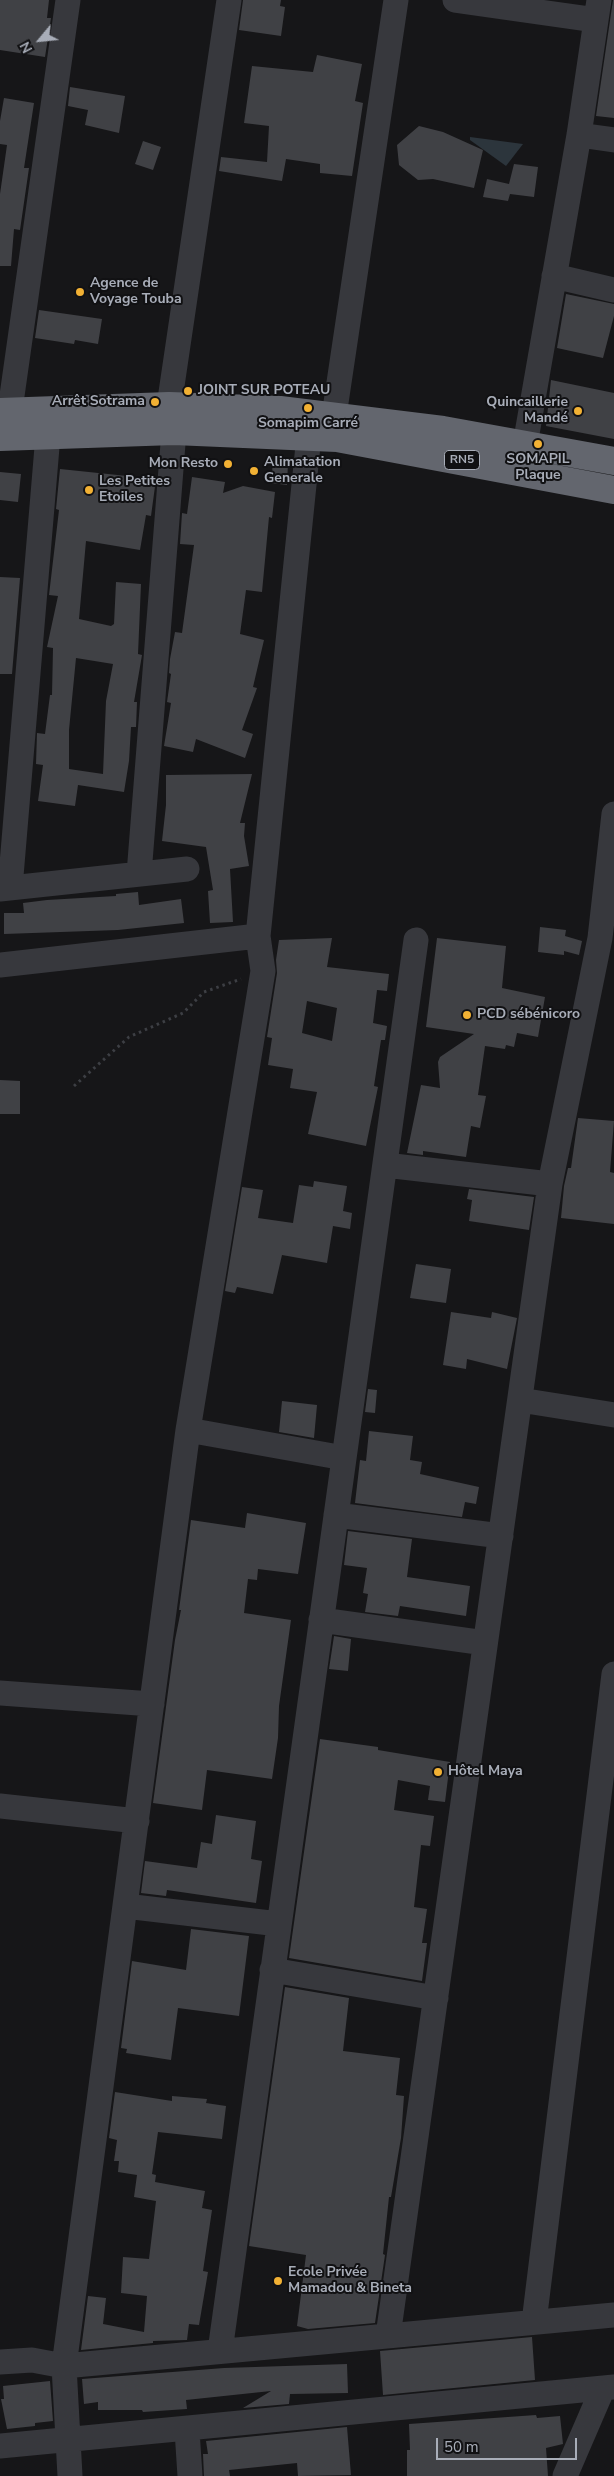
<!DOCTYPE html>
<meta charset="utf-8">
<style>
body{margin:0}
#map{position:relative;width:614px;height:2476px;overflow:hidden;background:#161618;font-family:"Nunito Sans",sans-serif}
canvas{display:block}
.north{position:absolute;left:15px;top:15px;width:50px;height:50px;-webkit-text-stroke:4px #111113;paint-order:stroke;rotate:242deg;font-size:14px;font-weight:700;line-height:20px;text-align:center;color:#a8adb8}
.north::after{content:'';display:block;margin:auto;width:18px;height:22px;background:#a8adb8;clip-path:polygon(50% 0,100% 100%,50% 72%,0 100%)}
.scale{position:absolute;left:436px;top:2438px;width:141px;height:22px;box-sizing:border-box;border:2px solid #a8adb8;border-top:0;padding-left:6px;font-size:15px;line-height:18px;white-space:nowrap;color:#a8adb8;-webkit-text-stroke:4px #111113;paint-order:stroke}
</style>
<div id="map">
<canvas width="614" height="2476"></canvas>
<div class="north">N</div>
<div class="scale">50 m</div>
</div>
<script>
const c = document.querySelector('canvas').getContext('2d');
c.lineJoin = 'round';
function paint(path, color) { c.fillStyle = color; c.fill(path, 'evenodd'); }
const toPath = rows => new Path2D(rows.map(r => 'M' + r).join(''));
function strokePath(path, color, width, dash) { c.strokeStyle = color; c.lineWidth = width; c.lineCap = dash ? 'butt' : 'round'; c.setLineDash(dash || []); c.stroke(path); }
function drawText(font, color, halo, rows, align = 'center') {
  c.font = font + ' "Nunito Sans",sans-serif'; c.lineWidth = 4; c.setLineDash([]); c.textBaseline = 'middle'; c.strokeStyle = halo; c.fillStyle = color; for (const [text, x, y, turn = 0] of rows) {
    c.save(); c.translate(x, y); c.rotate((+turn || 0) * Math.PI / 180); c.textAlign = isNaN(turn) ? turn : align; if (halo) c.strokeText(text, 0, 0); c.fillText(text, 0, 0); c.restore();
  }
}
const water = toPath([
 [470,137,523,144,506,166,470,140]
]);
const building = toPath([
 [0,0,49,0,47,18,51,18,45,57,0,50],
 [243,0,281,0,280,6,285,7,281,36,239,30],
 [613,0,614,0,614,118,596,116],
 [317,55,362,64,355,101,363,103,352,176,320,173,320,164,286,159,282,181,219,171,221,157,267,162,269,126,244,123,252,66,313,72],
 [70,87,125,96,119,133,85,125,88,110,68,106],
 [4,98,34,103,24,168,29,168,20,230,14,229,11,266,0,266,0,194,7,145,0,144,0,121],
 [419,126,443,132,483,150,474,188,433,179,418,180,399,165,397,145],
 [143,141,161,147,153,170,135,164],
 [514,164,538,167,534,197,510,194,508,201,483,197,487,179,509,184],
 [566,294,614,304,614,316,603,358,557,348],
 [39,310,102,319,98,344,75,340,74,344,35,338],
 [551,380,614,393,614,439,546,426],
 [273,462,288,463,287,485,271,483],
 [60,469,156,479,151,516,146,515,140,550,86,541,79,619,111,626,114,624,116,582,141,584,138,654,142,655,134,702,137,702,136,727,131,727,129,761,124,792,78,785,75,806,38,801,43,765,36,764,37,733,45,734,50,695,52,695,53,648,47,647,58,596,49,595,59,510,56,509],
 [76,658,113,664,106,701,103,774,69,769,69,730],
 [0,472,21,474,18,502,0,500],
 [192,477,225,482,223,493,243,486,275,492,272,518,269,517,262,592,246,590,240,634,264,640,253,687,257,688,242,730,253,734,245,758,196,739,193,752,164,746,171,703,167,702,171,674,169,673,170,659,175,632,182,633,194,545,180,544,182,513,187,514],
 [0,577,20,578,12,674,0,674],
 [252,774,240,823,245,823,244,836,249,866,230,869,233,922,210,923,208,891,213,890,206,847,162,841,166,805,166,775],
 [138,892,139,905,181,899,184,923,118,930,4,934,4,913,24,913,23,903,47,900,116,896,116,894],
 [540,927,566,930,565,936,582,941,579,955,564,951,564,955,538,952],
 [332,938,327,967,389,974,387,991,377,990,373,1023,387,1026,385,1040,381,1040,374,1086,378,1087,366,1146,308,1134,317,1092,290,1088,293,1069,268,1065,272,1038,267,1037,277,973,276,960,279,940],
 [307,1001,337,1008,332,1041,302,1033],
 [437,938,506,946,502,988,545,997,538,1037,517,1033,514,1047,506,1045,505,1049,485,1046,478,1095,486,1096,480,1128,471,1126,466,1157,423,1151,423,1155,407,1153,421,1085,440,1088,438,1062,440,1057,474,1034,426,1027],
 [0,1080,20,1081,20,1114,0,1114],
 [578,1118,614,1121,610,1172,614,1173,614,1224,561,1218,564,1186,568,1168,571,1168],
 [314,1181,347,1186,343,1211,352,1213,350,1229,333,1226,327,1263,282,1255,273,1294,237,1287,235,1293,225,1291,242,1187,263,1190,258,1218,293,1223,299,1185,313,1187],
 [469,1189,534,1197,529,1230,469,1221,472,1200,467,1199],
 [416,1264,451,1269,446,1303,410,1298],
 [451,1312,491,1318,492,1312,517,1318,507,1369,467,1359,466,1369,443,1365],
 [368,1389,377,1390,375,1413,365,1412],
 [282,1401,317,1405,314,1438,279,1432],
 [369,1431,413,1436,410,1460,422,1462,420,1474,479,1487,476,1504,465,1502,462,1517,355,1503,360,1460,366,1461],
 [247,1513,306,1523,298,1574,258,1569,257,1580,248,1579,244,1613,291,1620,279,1706,278,1738,272,1779,207,1770,202,1810,153,1803,175,1640,181,1610,179,1610,191,1520,245,1528],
 [348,1531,412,1539,407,1577,470,1586,466,1616,400,1606,398,1616,365,1612,368,1594,363,1593,367,1568,344,1565],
 [334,1636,351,1639,348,1671,329,1669],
 [320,1739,378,1747,378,1750,450,1762,445,1802,428,1800,430,1786,398,1780,394,1810,434,1816,430,1846,421,1845,414,1907,427,1909,422,1943,427,1943,422,1981,289,1958],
 [216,1815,256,1821,251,1859,262,1861,256,1903,167,1890,166,1896,141,1893,145,1861,197,1868,201,1842,212,1844],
 [191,1929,249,1936,239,2016,178,2008,171,2060,126,2053,127,2049,121,2048,132,1961,186,1970],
 [285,1987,349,1998,343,2051,400,2058,396,2095,404,2096,401,2138,391,2197,389,2197,383,2254,385,2255,375,2323,308,2329,297,2326,306,2255,249,2246],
 [115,2092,172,2101,172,2096,207,2099,206,2103,226,2106,222,2139,158,2132,152,2174,156,2175,155,2182,205,2191,202,2208,212,2210,203,2271,208,2272,199,2325,189,2324,187,2340,153,2341,153,2343,81,2350,88,2296,106,2298,103,2324,144,2332,147,2296,121,2293,123,2257,149,2259,156,2201,134,2197,137,2175,118,2172,119,2161,114,2161,117,2140,109,2138],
 [532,2337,535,2380,383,2395,380,2351],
 [347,2364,348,2393,290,2394,289,2404,243,2408,271,2391,186,2400,187,2409,143,2412,142,2410,98,2410,98,2402,84,2404,82,2379,224,2368],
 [50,2381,53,2421,35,2423,35,2426,7,2429,1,2399,4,2399,3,2386],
 [536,2415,537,2418,560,2416,563,2444,546,2448,548,2476,407,2476,407,2450,410,2450,409,2424],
 [347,2427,351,2475,298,2476,297,2463,229,2470,230,2476,204,2476,203,2454,208,2454,206,2441]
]);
const path = toPath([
 [74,1086,129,1037,183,1013,204,992,241,979]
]);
const minor = toPath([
 [455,0,596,20],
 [579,135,614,140],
 [554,276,614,290],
 [169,406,229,0],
 [334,416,396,0],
 [7,431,68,0],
 [525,445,579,135,599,0],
 [139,874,174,431],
 [10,888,48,435],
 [0,889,187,869],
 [0,965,258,936],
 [385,1165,550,1184],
 [520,1400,614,1415],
 [188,1430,344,1458],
 [336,1515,501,1536],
 [321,1620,485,1643],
 [0,1693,152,1704],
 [0,1806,137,1821],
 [125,1906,279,1924],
 [272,1970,436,1998],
 [534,2322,614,1674],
 [388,2336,550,1184,600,938,614,814],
 [220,2351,416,940],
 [0,2362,32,2360,64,2366,614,2315],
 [187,2430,190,2476],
 [0,2446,614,2387],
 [70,2476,64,2366,188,1430,263,971,258,936,311,416],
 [565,2476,603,2388]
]);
const highway = toPath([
 [0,412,169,406,280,410,443,430,614,461],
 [0,437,174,431,337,438,614,490]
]);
const markers = [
 [80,292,5,"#f2b134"],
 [188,391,5,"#f2b134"],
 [155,402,5,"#f2b134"],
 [308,408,5,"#f2b134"],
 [578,411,5,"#f2b134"],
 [538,444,5,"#f2b134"],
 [228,464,5,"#f2b134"],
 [254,471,5,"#f2b134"],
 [89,490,5,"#f2b134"],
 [467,1015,5,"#f2b134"],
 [438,1772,5,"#f2b134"],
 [278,2281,5,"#f2b134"]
];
const shields = [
 [462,460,35]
];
const shieldNames = [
 ["RN5",462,460]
];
const poiNames = [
 ["Agence de",90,284],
 ["Voyage Touba",90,300],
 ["JOINT SUR POTEAU",198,391],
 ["Arrêt Sotrama",145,402,"right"],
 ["Quincaillerie",568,403,"right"],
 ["Mandé",568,419,"right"],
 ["Somapim Carré",308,424,"center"],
 ["SOMAPIL",538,460,"center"],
 ["Plaque",538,476,"center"],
 ["Alimatation",264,463],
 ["Generale",264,479],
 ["Mon Resto",218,464,"right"],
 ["Les Petites",99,482],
 ["Etoiles",99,498],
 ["PCD sébénicoro",477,1015],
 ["Hôtel Maya",448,1772],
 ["Ecole Privée",288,2273],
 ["Mamadou & Bineta",288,2289]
];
paint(water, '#2c353c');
paint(building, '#404145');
strokePath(path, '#3d3f44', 3, [2.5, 4]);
strokePath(minor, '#37383d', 25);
strokePath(highway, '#63666e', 28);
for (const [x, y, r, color] of markers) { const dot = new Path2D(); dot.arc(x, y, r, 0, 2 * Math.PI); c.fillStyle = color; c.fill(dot); strokePath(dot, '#111113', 2); }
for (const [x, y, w] of shields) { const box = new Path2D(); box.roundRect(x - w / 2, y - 9.5, w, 19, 4); c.fillStyle = '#111113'; c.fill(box); strokePath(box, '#a8adb8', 1); }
drawText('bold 12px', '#a8adb8', null, shieldNames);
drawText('bold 14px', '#a8adb8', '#111113', poiNames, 'left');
</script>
